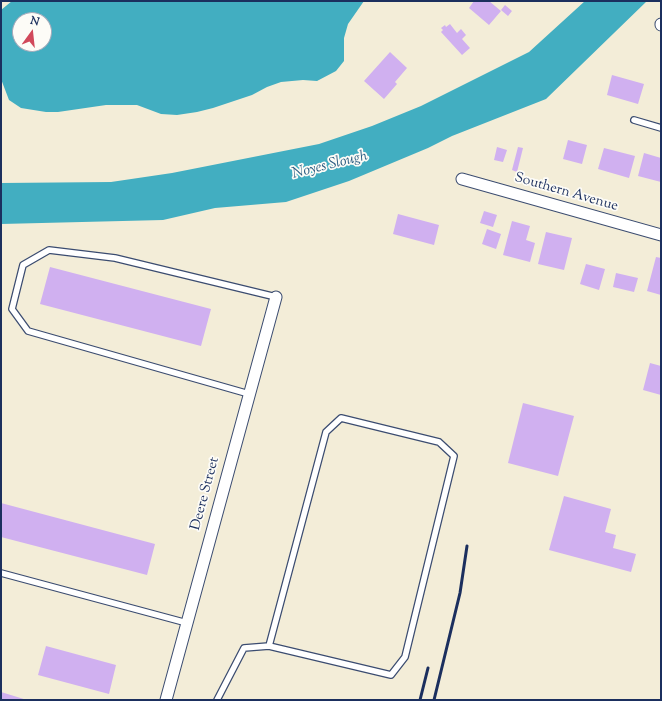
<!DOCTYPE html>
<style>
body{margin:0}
#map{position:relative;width:662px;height:701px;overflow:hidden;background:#f3edd8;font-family:"Sorts Mill Goudy",serif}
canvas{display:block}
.frame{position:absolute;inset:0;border:2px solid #1b2f5e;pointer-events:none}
.north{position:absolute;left:12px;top:12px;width:40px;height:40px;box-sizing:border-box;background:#fdfcf7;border:1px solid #a3aaba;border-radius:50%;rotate:15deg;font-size:11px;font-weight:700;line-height:16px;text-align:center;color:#1b2f5e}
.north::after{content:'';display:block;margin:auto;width:14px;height:18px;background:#d1495b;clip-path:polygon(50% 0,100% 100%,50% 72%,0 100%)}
</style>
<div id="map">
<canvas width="662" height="701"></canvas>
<div class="frame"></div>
<div class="north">N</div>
</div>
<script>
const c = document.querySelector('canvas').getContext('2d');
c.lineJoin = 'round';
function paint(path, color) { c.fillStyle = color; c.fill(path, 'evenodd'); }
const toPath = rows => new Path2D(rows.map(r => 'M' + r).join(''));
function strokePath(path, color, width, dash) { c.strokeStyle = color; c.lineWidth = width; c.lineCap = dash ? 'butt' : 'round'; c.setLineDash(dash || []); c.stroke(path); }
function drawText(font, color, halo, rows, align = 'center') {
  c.font = font + ' "Sorts Mill Goudy",serif'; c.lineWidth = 3.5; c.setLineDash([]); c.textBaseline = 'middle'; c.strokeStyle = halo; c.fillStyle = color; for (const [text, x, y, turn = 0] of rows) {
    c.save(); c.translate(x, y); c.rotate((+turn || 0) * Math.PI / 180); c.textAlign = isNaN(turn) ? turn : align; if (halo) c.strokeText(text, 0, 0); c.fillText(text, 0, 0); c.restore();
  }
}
const water = toPath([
 [12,1,364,1,348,24,344,38,344,61,336,71,317,81,303,80,281,82,267,87,252,95,213,108,197,112,177,115,161,114,137,105,106,105,58,112,46,112,21,108,9,100,1,79,1,10],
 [20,20,44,20,44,44,20,44],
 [585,1,647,1,546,99,452,136,428,148,349,181,286,202,215,208,163,220,1,224,1,183,111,182,172,173,319,144,372,126,421,106,529,52]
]);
const building = toPath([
 [474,1,489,1,501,11,489,25,469,8],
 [505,5,512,11,508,16,501,10],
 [450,24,457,33,461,29,466,35,462,39,470,48,462,55,441,32,443,30,441,28,445,25,446,27],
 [390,52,407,68,395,82,397,84,384,99,364,81],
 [612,75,644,84,638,104,607,95],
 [568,140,587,145,582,164,563,159],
 [497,147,507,150,503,162,494,160],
 [518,147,523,148,517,172,512,170],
 [604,148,635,156,629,178,598,169],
 [644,153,661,158,661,182,638,176],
 [484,211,497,215,493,227,480,223],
 [398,214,439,225,434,245,393,234],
 [512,221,530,226,526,240,535,243,530,262,503,255],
 [487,229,501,234,496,249,482,244],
 [546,232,572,238,564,270,538,264],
 [656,257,661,258,661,295,647,291],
 [586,264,605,269,599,290,580,284],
 [50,267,211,309,201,346,40,304],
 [616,273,638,278,634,292,613,287],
 [650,363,661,366,661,395,643,390],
 [523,403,574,416,558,476,508,463],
 [564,496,611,509,605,532,616,535,613,548,636,554,631,572,549,550],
 [1,503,155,544,147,575,1,537],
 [46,646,116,665,109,694,38,675],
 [1,692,27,700,1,700]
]);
const lane = toPath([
 [634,120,661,128],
 [249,394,28,331,12,309,23,265,49,250,115,258,276,297],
 [1,573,187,623],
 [217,700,244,648,269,646,391,675,405,657,454,456,439,442,341,418,326,432,269,646]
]);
const street = toPath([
 [661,24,661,25],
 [462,179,661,235],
 [166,700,276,297]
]);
const rail = toPath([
 [420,700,428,668],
 [434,700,460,593,467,546]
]);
const streetNames = [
 ["Southern Avenue",566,193,16],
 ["Deere Street",206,494,-75]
];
const waterNames = [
 ["Noyes Slough",330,166,-14]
];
paint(water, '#42aec1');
paint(building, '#d0b0f0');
strokePath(lane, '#3b4c70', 8);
strokePath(street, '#3b4c70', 13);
strokePath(lane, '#fff', 5.5);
strokePath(street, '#fff', 11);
strokePath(rail, '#1b2f5e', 3);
drawText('14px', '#1b2f5e', '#fdfcf7', streetNames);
drawText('italic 15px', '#295b81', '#fdfcf7', waterNames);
</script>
